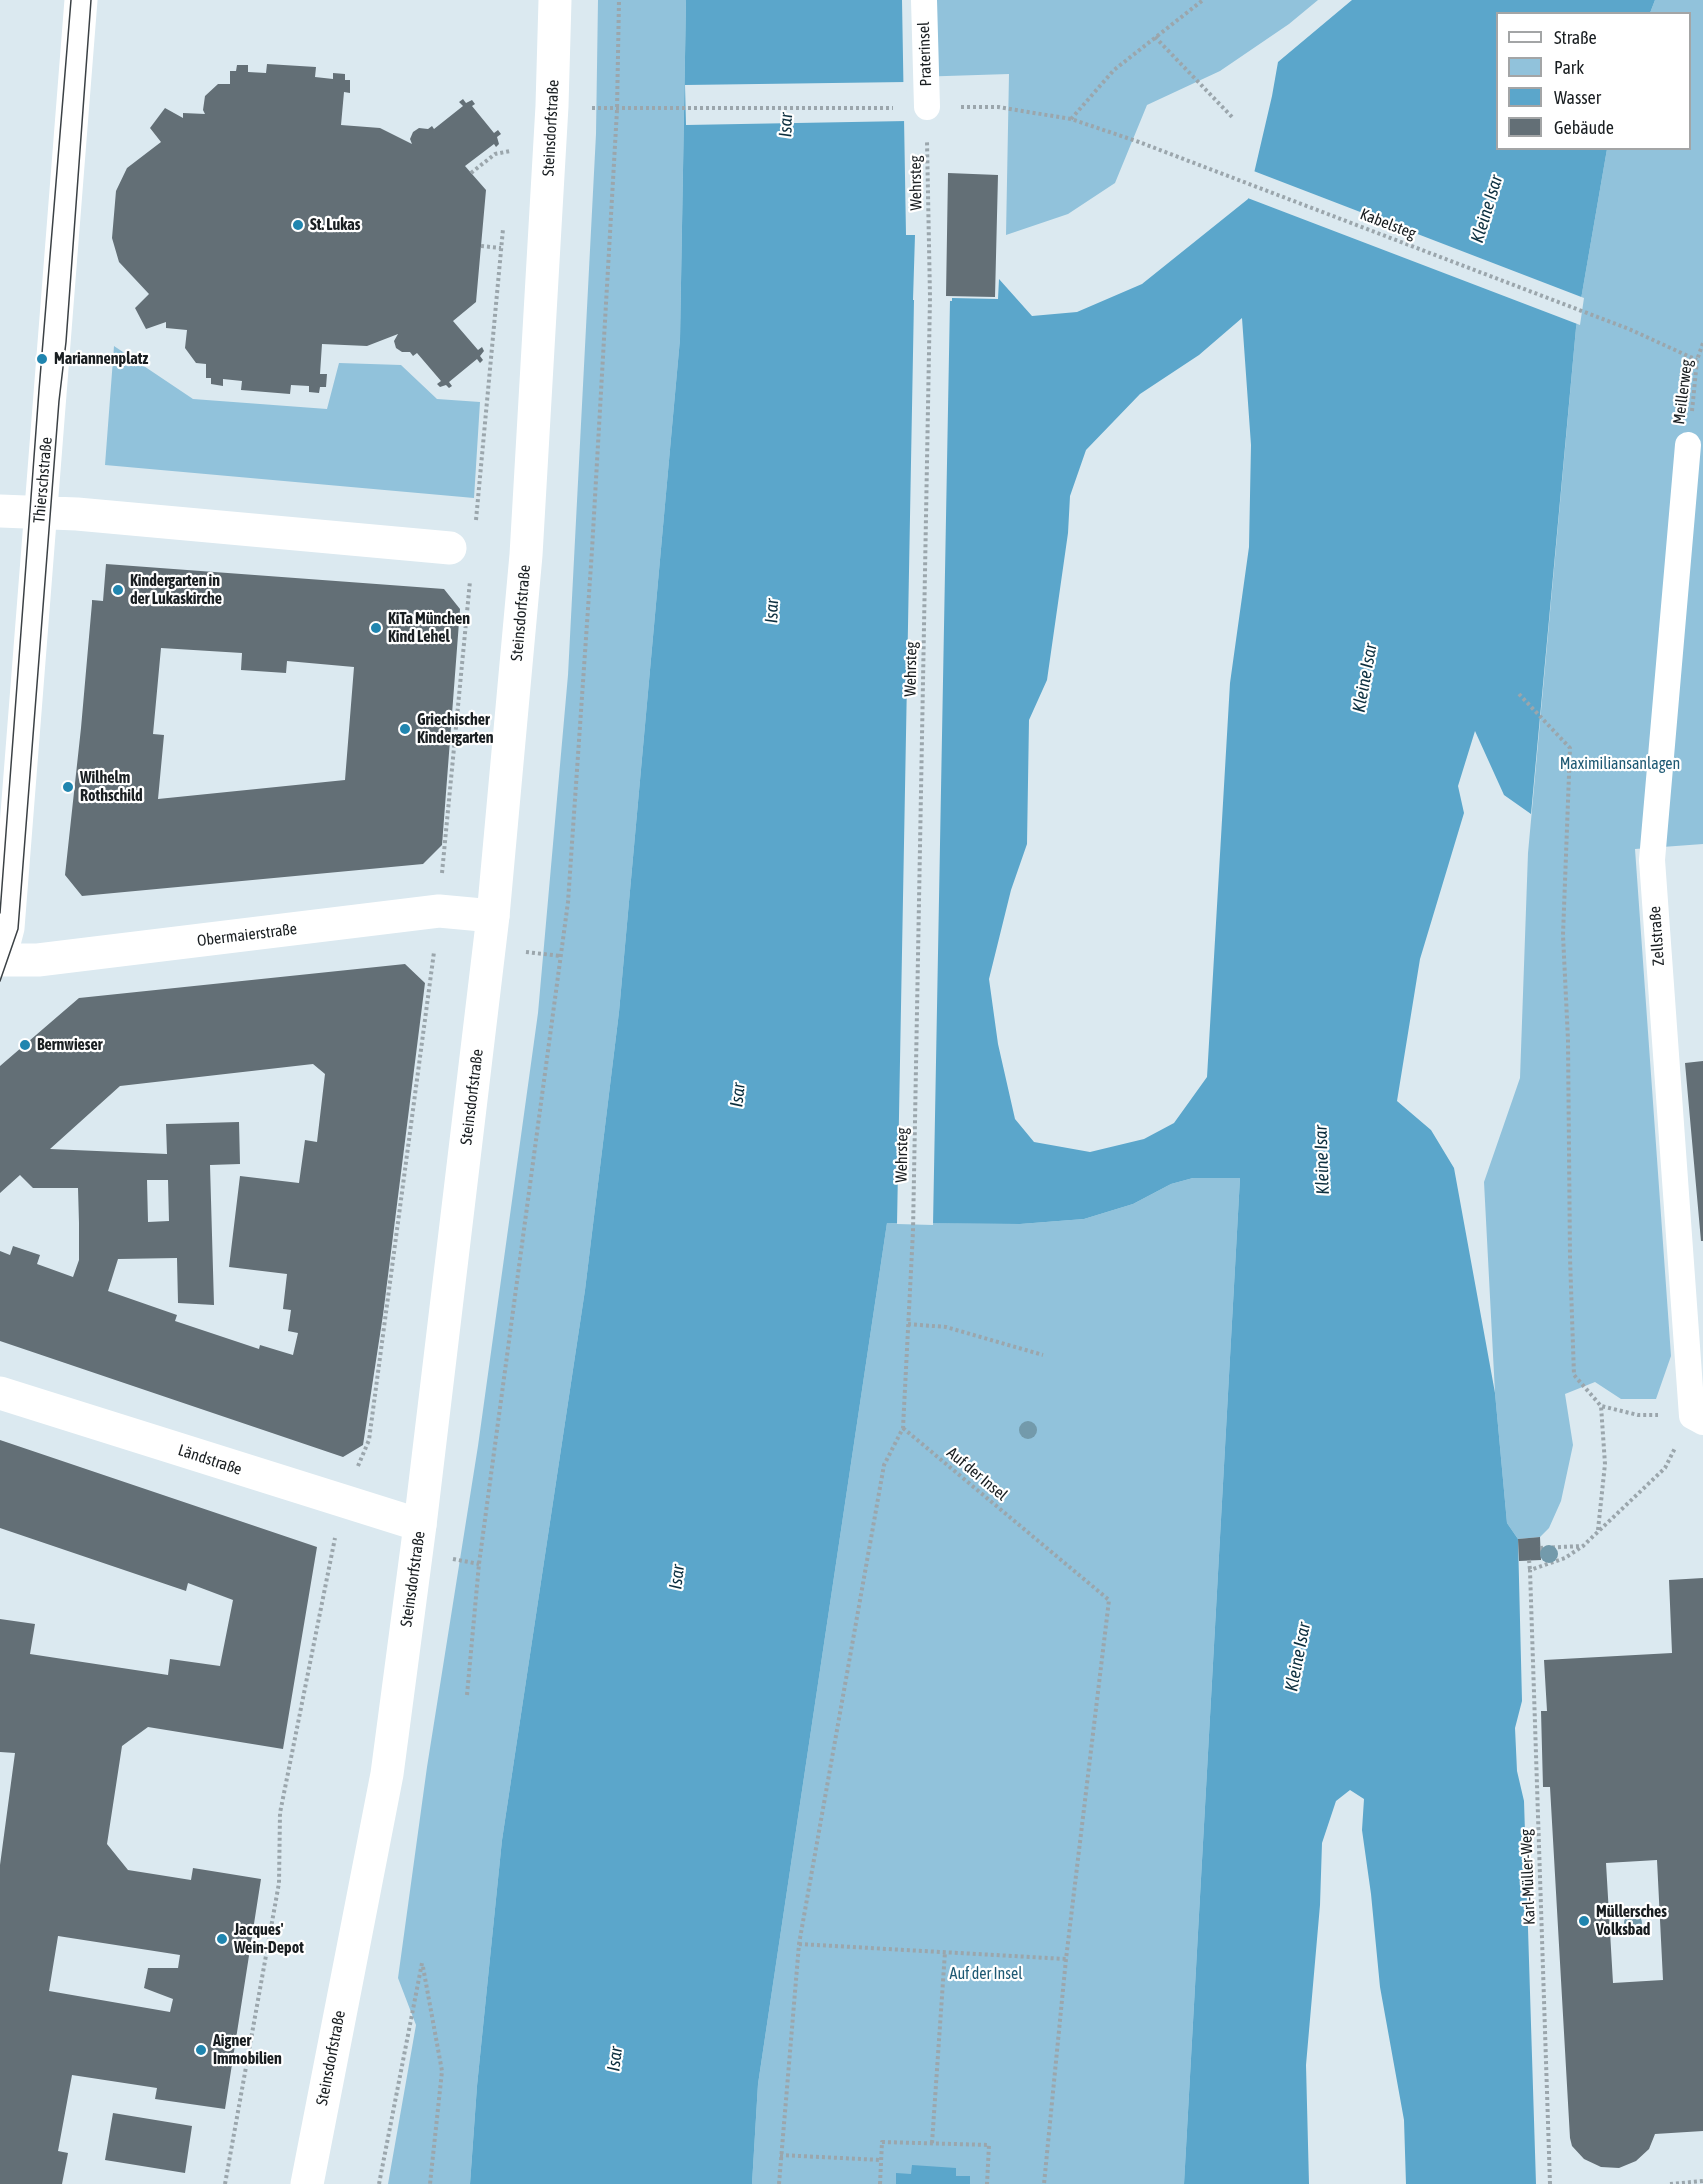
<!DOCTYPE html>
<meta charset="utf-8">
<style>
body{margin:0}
#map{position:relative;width:1703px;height:2184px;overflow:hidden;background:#dbe9f0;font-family:"Asap Condensed",sans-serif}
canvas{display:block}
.legend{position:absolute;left:1496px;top:12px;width:195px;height:138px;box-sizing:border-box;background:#fff;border:2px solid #a3a5a6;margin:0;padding:8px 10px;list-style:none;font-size:18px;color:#191e21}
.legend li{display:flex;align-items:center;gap:12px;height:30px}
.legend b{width:30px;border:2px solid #a3a5a6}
</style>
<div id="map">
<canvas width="1703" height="2184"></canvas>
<ul class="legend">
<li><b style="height:8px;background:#fff"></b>Straße</li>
<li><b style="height:16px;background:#91c2db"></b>Park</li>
<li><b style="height:16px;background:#5ba6cb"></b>Wasser</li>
<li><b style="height:16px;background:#636f76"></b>Gebäude</li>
</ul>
</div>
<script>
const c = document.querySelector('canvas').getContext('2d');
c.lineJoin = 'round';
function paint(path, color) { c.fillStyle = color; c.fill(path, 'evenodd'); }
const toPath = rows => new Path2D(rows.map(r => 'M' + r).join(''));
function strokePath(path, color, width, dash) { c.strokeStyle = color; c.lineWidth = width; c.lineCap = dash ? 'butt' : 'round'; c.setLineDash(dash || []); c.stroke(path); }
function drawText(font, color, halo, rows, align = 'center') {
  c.font = font + ' "Asap Condensed",sans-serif'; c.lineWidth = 4.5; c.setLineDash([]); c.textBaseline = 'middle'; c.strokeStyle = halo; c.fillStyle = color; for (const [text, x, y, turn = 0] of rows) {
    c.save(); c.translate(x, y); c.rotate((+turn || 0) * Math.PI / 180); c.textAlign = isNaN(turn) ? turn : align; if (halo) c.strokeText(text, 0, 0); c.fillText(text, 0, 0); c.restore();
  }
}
const green = toPath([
 [598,0,686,0,680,339,619,1012,585,1290,502,1840,477,2086,470,2184,388,2184,416,2025,398,1978,427,1767,478,1446,538,1013,568,675,596,134],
 [914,0,1318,0,1289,24,1220,71,1147,105,1115,183,1068,214,1006,235,1009,74,915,77],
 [1655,0,1703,0,1703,844,1635,849,1671,1356,1656,1399,1621,1399,1595,1382,1565,1394,1573,1445,1561,1501,1549,1528,1540,1537,1518,1539,1507,1523,1495,1393,1484,1182,1520,1078,1528,853,1576,328,1607,149,1690,148,1690,14,1650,13],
 [114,346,193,399,327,409,339,363,401,365,437,399,480,402,474,498,105,465],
 [1193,1178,1240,1178,1184,2184,752,2184,758,2084,887,1223,1020,1224,1084,1219,1133,1204,1171,1184]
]);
const water = toPath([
 [686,0,902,0,906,235,915,235,913,300,952,301,952,298,998,299,999,279,1032,316,1077,312,1142,284,1248,199,1272,96,1278,62,1352,0,1655,0,1650,13,1498,14,1498,148,1607,149,1576,328,1531,814,1504,795,1475,731,1458,786,1464,813,1420,959,1397,1101,1431,1130,1454,1168,1495,1393,1507,1523,1518,1539,1522,1701,1515,1728,1517,1771,1524,1801,1536,2184,1406,2184,1404,2120,1380,1987,1371,1894,1362,1830,1364,1799,1350,1790,1336,1801,1322,1843,1320,1905,1306,2065,1309,2184,1184,2184,1240,1178,1193,1178,1171,1184,1133,1204,1084,1219,1020,1224,887,1223,758,2084,752,2184,470,2184,477,2086,502,1840,585,1290,619,1012,680,339],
 [1242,318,1251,445,1249,547,1230,683,1207,1077,1174,1123,1144,1139,1090,1152,1034,1142,1015,1119,998,1044,989,979,1011,890,1027,844,1029,720,1047,680,1068,533,1070,496,1086,450,1140,394,1199,355],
 [912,2165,956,2168,956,2176,970,2176,970,2184,896,2184,896,2173,911,2174]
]);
const pier = toPath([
 [906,82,907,121,686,125,685,85],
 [1251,170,1584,298,1580,325,1245,197],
 [914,299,950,300,933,1225,897,1224]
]);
const building = toPath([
 [267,64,316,67,315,77,333,79,333,73,345,74,345,80,350,80,350,93,344,92,341,125,380,128,412,144,410,139,413,132,419,128,428,129,432,126,434,129,463,106,459,102,463,99,466,103,472,100,475,104,472,106,494,133,498,130,501,134,497,137,499,144,496,147,494,144,465,166,486,190,476,302,453,321,478,350,482,347,484,351,480,356,483,360,480,363,477,359,449,382,452,386,449,388,446,385,440,387,437,384,441,381,417,353,413,356,410,352,402,352,396,348,394,341,398,334,367,346,322,344,320,374,327,374,326,387,320,387,319,393,309,392,309,386,291,385,290,394,241,390,242,381,223,379,223,386,211,384,211,378,206,378,206,364,196,363,185,348,187,330,166,328,166,322,146,329,135,308,149,294,119,262,112,238,116,191,127,168,161,142,150,128,165,108,183,118,183,113,205,114,203,110,205,96,218,84,230,84,230,71,236,71,237,65,248,65,248,72,266,73],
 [948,173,998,175,995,297,946,296],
 [106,564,444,589,460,609,442,845,423,864,82,896,65,875,81,728,92,603,92,600,103,601],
 [161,648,242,653,241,670,286,673,287,661,354,667,345,780,158,799,164,735,153,734],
 [405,964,425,983,383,1315,363,1445,343,1457,0,1341,0,1251,10,1255,13,1246,40,1255,37,1264,73,1277,79,1260,79,1223,78,1188,33,1188,20,1175,0,1193,0,1066,79,998],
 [313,1064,325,1074,317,1142,305,1140,299,1183,240,1176,229,1267,287,1274,283,1309,291,1310,288,1331,298,1333,293,1355,260,1345,259,1349,175,1321,177,1315,108,1291,118,1259,177,1258,178,1303,214,1305,210,1165,240,1164,239,1122,166,1124,167,1154,50,1149,120,1086],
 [147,1180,168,1180,169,1221,148,1222],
 [1703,1061,1703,1241,1701,1241,1685,1063],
 [0,1440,317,1547,283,1749,148,1727,122,1746,107,1844,128,1870,191,1880,193,1868,261,1879,225,2109,155,2099,157,2088,72,2075,58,2151,68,2153,62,2184,0,2184,0,1865,15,1753,0,1752,0,1619,35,1624,30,1654,168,1675,170,1659,220,1666,233,1600,188,1583,186,1591,0,1528],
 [58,1936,180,1955,178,1968,148,1968,144,1988,173,1999,170,2012,49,1991],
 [1540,1537,1541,1560,1519,1561,1518,1539],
 [1703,1578,1703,2131,1655,2134,1649,2149,1636,2161,1619,2168,1601,2167,1584,2159,1572,2146,1570,2138,1550,1787,1543,1787,1541,1711,1547,1711,1544,1660,1672,1653,1669,1580],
 [1657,1860,1663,1980,1613,1983,1606,1863],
 [113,2113,192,2126,185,2173,105,2160]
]);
const path = toPath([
 [1155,37,1233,118],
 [961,107,998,107,1071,119,1139,142,1629,329,1697,360],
 [592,108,893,108],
 [1071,119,1114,70,1203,0],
 [471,173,495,154,510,151],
 [481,246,501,248],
 [1692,411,1697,360,1703,343],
 [476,520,503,229],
 [1519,694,1570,748,1563,935,1568,1040,1570,1258,1574,1375,1601,1406,1638,1415,1658,1415],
 [442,873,470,581],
 [526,952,561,956],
 [908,1324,946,1327,1043,1355],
 [903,1428,1109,1600,1066,1959,1044,2184],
 [358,1466,369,1440,434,952],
 [1598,1530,1605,1464,1601,1406],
 [1540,1548,1582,1546],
 [453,1559,479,1564],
 [1529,1560,1530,1570],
 [467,1695,479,1564,568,902,592,550,617,110,619,0],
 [799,1944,1066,1959],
 [423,1967,442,2071,430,2184],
 [932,2143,945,1952],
 [780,2155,881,2160],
 [225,2184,279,1883,280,1813,335,1538],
 [379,2184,422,1963],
 [779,2184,799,1944,884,1465,903,1428,913,1231,930,297,927,141],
 [880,2184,882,2142,989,2145,987,2184],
 [1550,2184,1530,1570,1565,1558,1583,1546,1665,1468,1675,1448],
 [1670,2184,1703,2181]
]);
const service = toPath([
 [924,0,927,107],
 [1688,445,1652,860,1692,1416,1703,1422]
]);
const minor = toPath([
 [0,511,77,514,450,548],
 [0,959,8,928,81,0],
 [0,960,38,960,439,911,493,916],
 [0,1393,420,1525]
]);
const secondary = toPath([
 [307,2184,387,1774,420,1525,493,916,526,555,552,106,555,0]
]);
const tram = toPath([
 [0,913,39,390,71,0],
 [0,981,18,929,59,401,66,342,91,0]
]);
const trees = [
 [1028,1430],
 [1549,1554],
 [1633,1923]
];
const markers = [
 [298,225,6,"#2085af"],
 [42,359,6,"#2085af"],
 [118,590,6,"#2085af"],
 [376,628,6,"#2085af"],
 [405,729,6,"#2085af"],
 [68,787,6,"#2085af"],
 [25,1045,6,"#2085af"],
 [1584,1921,6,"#2085af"],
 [222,1939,6,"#2085af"],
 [201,2050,6,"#2085af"]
];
const streetNames = [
 ["Praterinsel",925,54,-92],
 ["Steinsdorfstraße",551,128,-87],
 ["Wehrsteg",916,183,-91],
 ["Kabelsteg",1388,224,21],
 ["Meillerweg",1683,392,-83],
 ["Thierschstraße",43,480,-85],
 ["Steinsdorfstraße",521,613,-85],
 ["Wehrsteg",911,669,-89],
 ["Obermaierstraße",247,935,-7],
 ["Zellstraße",1657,936,-94],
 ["Steinsdorfstraße",472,1097,-83],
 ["Wehrsteg",902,1155,-89],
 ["Ländstraße",210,1460,18],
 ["Auf der Insel",977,1474,40],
 ["Steinsdorfstraße",413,1579,-82],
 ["Karl-Müller-Weg",1528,1877,-92],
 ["Steinsdorfstraße",331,2058,-79]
];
const poiNames = [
 ["St. Lukas",310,225],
 ["Mariannenplatz",54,359],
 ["Kindergarten in",130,581],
 ["der Lukaskirche",130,599],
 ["KiTa München",388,619],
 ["Kind Lehel",388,637],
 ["Griechischer",417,720],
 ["Kindergarten",417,738],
 ["Wilhelm",80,778],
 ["Rothschild",80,796],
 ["Bernwieser",37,1045],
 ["Müllersches",1596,1912],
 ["Volksbad",1596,1930],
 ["Jacques'",234,1930],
 ["Wein-Depot",234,1948],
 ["Aigner",213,2041],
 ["Immobilien",213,2059]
];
const parkNames = [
 ["Maximiliansanlagen",1620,764],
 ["Auf der Insel",986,1974]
];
const waterNames = [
 ["Isar",786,125,-88],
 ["Kleine Isar",1487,209,-73],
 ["Isar",772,611,-88],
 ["Kleine Isar",1365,678,-80],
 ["Isar",738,1095,-84],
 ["Kleine Isar",1322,1160,-92],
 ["Isar",677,1577,-83],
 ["Kleine Isar",1298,1657,-79],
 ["Isar",615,2059,-83]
];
paint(green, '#91c2db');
paint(water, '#5ba6cb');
paint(pier, '#dbe9f0');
paint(building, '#636f76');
strokePath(path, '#9ba6ac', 4, [3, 3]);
strokePath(service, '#fff', 26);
strokePath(minor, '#fff', 33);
strokePath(secondary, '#fff', 33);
strokePath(tram, '#3b4145', 1.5);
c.fillStyle = '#739aab';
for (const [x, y] of trees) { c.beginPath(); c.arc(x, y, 9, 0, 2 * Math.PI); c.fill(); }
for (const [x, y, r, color] of markers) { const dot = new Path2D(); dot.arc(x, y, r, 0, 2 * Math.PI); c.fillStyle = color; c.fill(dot); strokePath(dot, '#fff', 2); }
drawText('16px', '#191e21', '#fff', streetNames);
drawText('bold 16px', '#191e21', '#fff', poiNames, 'left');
drawText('16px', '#1e5973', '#fff', parkNames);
drawText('italic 18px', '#0c2f3f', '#fff', waterNames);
</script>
